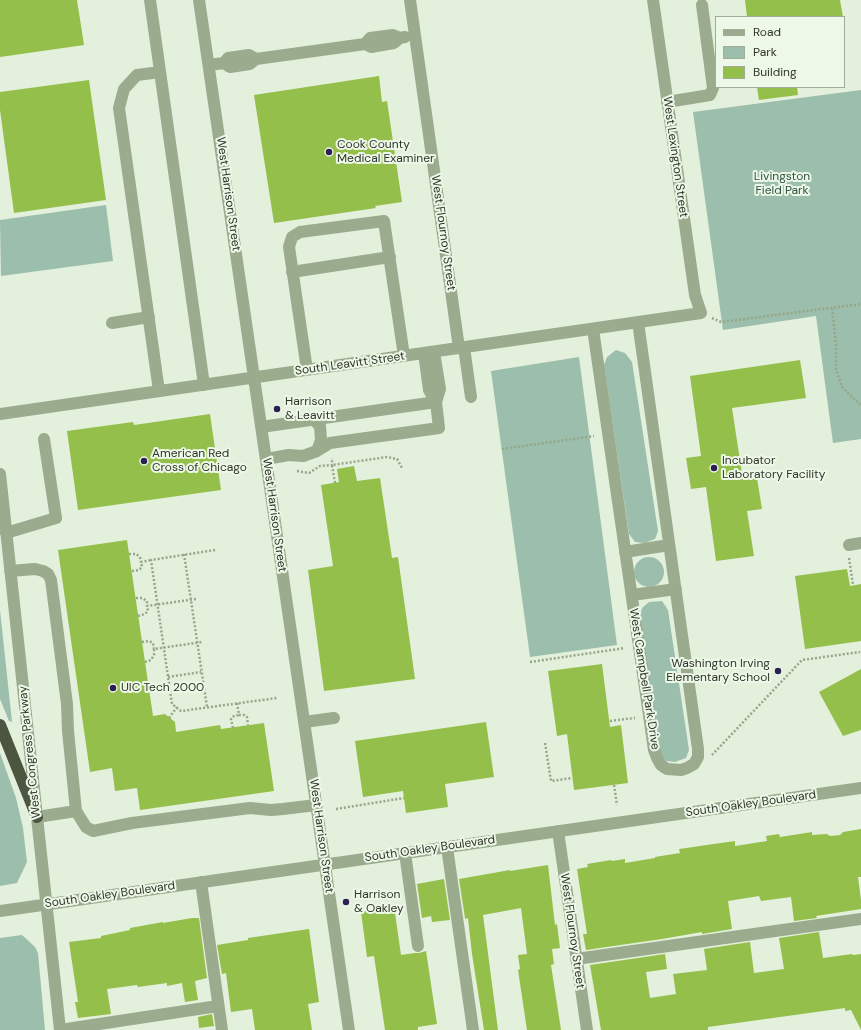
<!DOCTYPE html>
<style>
body{margin:0}
#map{position:relative;width:861px;height:1030px;overflow:hidden;background:#e3f0dc;font-family:"DM Sans",sans-serif}
canvas{display:block}
.legend{position:absolute;left:715px;top:16px;width:130px;height:72px;box-sizing:border-box;background:#edf8e8;border:1px solid #a1aa9b;margin:0;padding:5px 7px;list-style:none;font-size:12px;color:#2f3528}
.legend li{display:flex;align-items:center;gap:8px;height:20px}
.legend b{width:20px;border:1px solid #a1aa9b}
</style>
<div id="map">
<canvas width="861" height="1030"></canvas>
<ul class="legend">
<li><b style="height:5px;background:#9aab8e"></b>Road</li>
<li><b style="height:11px;background:#9cbeac"></b>Park</li>
<li><b style="height:11px;background:#94bf4b"></b>Building</li>
</ul>
</div>
<script>
const c = document.querySelector('canvas').getContext('2d');
c.lineJoin = 'round';
function paint(path, color) { c.fillStyle = color; c.fill(path, 'evenodd'); }
const toPath = rows => new Path2D(rows.map(r => 'M' + r).join(''));
function strokePath(path, color, width, dash) { c.strokeStyle = color; c.lineWidth = width; c.lineCap = dash ? 'butt' : 'round'; c.setLineDash(dash || []); c.stroke(path); }
function drawText(font, color, halo, rows, align = 'center') {
  c.font = font + ' "DM Sans",sans-serif'; c.lineWidth = 4; c.setLineDash([]); c.textBaseline = 'middle'; c.strokeStyle = halo; c.fillStyle = color; for (const [text, x, y, turn = 0] of rows) {
    c.save(); c.translate(x, y); c.rotate((+turn || 0) * Math.PI / 180); c.textAlign = isNaN(turn) ? turn : align; if (halo) c.strokeText(text, 0, 0); c.fillText(text, 0, 0); c.restore();
  }
}
const green = toPath([
 [861,90,861,439,833,443,816,316,723,330,693,112],
 [106,205,113,261,1,276,0,220],
 [616,350,625,353,632,362,658,531,655,539,645,543,635,542,629,534,604,365,607,357],
 [579,357,617,645,530,657,491,371],
 '634 572a15 15 0 1 1 30 0a15 15 0 1 1-30 0Z',
 [662,601,668,610,689,750,686,758,675,762,666,761,659,753,640,617,642,608,649,602],
 [0,610,12,722,9,721,0,699],
 [0,753,16,798,23,828,27,862,17,883,0,886],
 [22,935,35,947,38,953,45,1030,0,1030,0,938]
]);
const building = toPath([
 [0,0,77,0,84,45,0,57],
 [745,0,840,0,843,17,747,17],
 [379,76,382,102,387,101,402,202,375,206,376,208,274,223,254,95],
 [89,80,106,200,14,213,0,110,0,92],
 [757,87,797,87,798,95,759,100],
 [800,360,806,398,732,408,743,480,757,478,762,509,747,511,754,556,716,561,706,487,691,489,686,458,701,456,690,376],
 [210,414,221,490,78,510,67,431,133,422,134,425],
 [354,466,357,481,380,478,392,558,398,557,415,679,324,691,308,570,333,566,321,485,339,482,337,469],
 [127,540,153,716,165,714,175,722,176,732,220,725,221,729,264,723,274,791,140,810,137,788,115,791,112,768,90,772,58,550],
 [847,569,850,586,861,584,861,641,805,649,795,576],
 [602,664,610,727,621,725,628,783,574,790,567,734,557,736,548,671],
 [861,669,861,730,843,736,819,692],
 [486,722,494,777,445,784,448,807,406,813,403,791,363,797,355,741],
 [861,829,861,877,858,877,861,900,861,909,816,916,817,918,794,921,791,897,761,901,759,896,728,901,732,929,702,934,702,932,662,939,586,950,583,934,587,934,577,869,588,867,587,864,611,860,612,861,625,859,625,863,655,858,655,857,680,853,679,849,735,841,735,846,767,841,766,836,779,834,780,837,812,832,812,835,827,834,830,836,840,835,843,832],
 [548,865,555,925,557,924,560,948,552,949,554,964,551,965,561,1030,527,1030,518,970,520,969,518,955,527,954,521,908,483,915,498,1030,484,1030,472,954,468,918,465,919,465,918,459,879,510,870,510,871],
 [444,879,450,920,432,922,431,916,422,918,417,884],
 [394,906,401,955,415,953,419,953,426,951,437,1024,418,1027,418,1030,385,1030,374,956,367,957,361,912],
 [192,918,199,918,207,978,195,981,198,1000,185,1002,182,983,167,986,167,983,138,987,137,985,107,989,111,1014,78,1018,75,1002,78,1002,69,942,101,938,101,936,130,930,130,928,163,922,163,923],
 [309,929,319,1002,308,1004,312,1030,255,1030,252,1009,231,1012,226,973,222,974,217,945,248,940,248,938],
 [819,932,823,958,852,954,853,955,861,954,861,1030,851,1010,845,1011,845,1008,708,1027,708,1030,601,1030,590,965,665,954,667,969,646,972,650,998,676,994,673,974,707,970,704,949,750,942,754,973,784,969,779,938],
 [212,1014,214,1026,199,1028,198,1017]
]);
const path = toPath([
 [832,308,836,345,836,370,839,378,842,387,855,400,861,405],
 [712,318,721,322,861,304],
 [502,449,594,436],
 [297,471,309,473,320,466,332,465,332,458],
 [335,483,332,465,387,457,397,459,402,468],
 [215,550,151,560,172,704,181,711,277,698],
 [129,554,136,554,140,557,141,562],
 [184,554,207,707],
 [849,558,853,585],
 [132,571,139,570,142,567,141,562,151,560],
 [136,598,142,598,147,601,147,606],
 [138,616,145,614,148,611,147,606,196,599],
 [142,642,149,641,153,643,154,649],
 [145,662,151,660,154,655,154,649,202,642],
 [530,662,625,648],
 [168,677,201,672],
 [237,703,239,715,244,715,247,717,248,725],
 [169,718,177,707],
 [610,721,635,718],
 [233,728,231,719,234,716,239,715],
 [545,743,551,781,572,778],
 [712,755,802,660,860,652],
 [614,785,617,805],
 [336,809,404,798]
]);
const minor = toPath([
 [150,0,204,385],
 [199,0,349,1030],
 [410,0,459,348],
 [365,44,370,38,393,35,400,38,405,37],
 [224,63,228,58,249,55,256,59],
 [209,65,224,63,230,67,250,64,256,59,365,44,371,47,394,43,400,38],
 [667,102,710,95,713,88,702,5],
 [292,272,390,257],
 [112,323,149,317],
 [593,329,654,750,657,758,661,765,667,769,681,770,687,768,694,764,698,757,698,749,638,322],
 [464,347,471,397],
 [434,352,440,389,436,402],
 [307,370,289,247,292,237,300,232,384,221,404,356],
 [159,391,119,108,124,89,137,75,160,72],
 [0,414,701,313,695,295,653,0],
 [313,419,320,426,321,440,317,451],
 [261,427,436,402],
 [266,459,289,455,303,456,317,451,330,443,439,428,436,402,429,390,424,353],
 [0,474,60,1030],
 [6,533,56,518,44,439],
 [849,545,861,543],
 [625,552,669,545],
 [10,571,35,569,43,571,48,574,51,580,67,704,68,731,76,811,37,817],
 [632,595,676,589],
 [304,722,334,718],
 [76,811,86,827,93,831,132,823,250,808,271,810,283,809,316,805],
 [558,831,587,1030],
 [447,847,473,1030],
 [405,853,418,946],
 [201,882,222,1030],
 [0,911,861,788],
 [576,959,861,919],
 [60,1030,218,1006]
]);
const highway = toPath([
 [0,725,37,817]
]);
const markers = [
 [329,152,4,"#2a2054"],
 [277,409,4,"#2a2054"],
 [144,461,4,"#2a2054"],
 [714,468,4,"#2a2054"],
 [778,671,4,"#2a2054"],
 [113,688,4,"#2a2054"],
 [346,902,4,"#2a2054"]
];
const poiNames = [
 ["Cook County",337,145],
 ["Medical Examiner",337,159],
 ["Harrison",285,402],
 ["& Leavitt",285,416],
 ["American Red",152,454],
 ["Cross of Chicago",152,468],
 ["Incubator",722,461],
 ["Laboratory Facility",722,475],
 ["Washington Irving",770,664,"right"],
 ["Elementary School",770,678,"right"],
 ["UIC Tech 2000",121,688],
 ["Harrison",354,895],
 ["& Oakley",354,909]
];
const streetNames = [
 ["West Lexington Street",675,157,82],
 ["West Harrison Street",228,194,82],
 ["West Flournoy Street",443,233,82],
 ["South Leavitt Street",350,364,-8],
 ["West Harrison Street",274,515,82],
 ["West Campbell Park Drive",644,679,81],
 ["West Congress Parkway",30,752,-96],
 ["South Oakley Boulevard",751,804,-8],
 ["West Harrison Street",321,836,82],
 ["South Oakley Boulevard",430,849,-8],
 ["South Oakley Boulevard",110,895,-8],
 ["West Flournoy Street",572,931,82]
];
const parkNames = [
 ["Livingston",782,177],
 ["Field Park",782,191]
];
paint(green, '#9cbeac');
paint(building, '#94bf4b');
strokePath(path, '#96a688', 2.5, [2, 2]);
strokePath(minor, '#9aab8e', 12);
strokePath(highway, '#4c5540', 12);
for (const [x, y, r, color] of markers) { const dot = new Path2D(); dot.arc(x, y, r, 0, 2 * Math.PI); c.fillStyle = color; c.fill(dot); strokePath(dot, '#edf8e8', 1.5); }
drawText('12px', '#2f3528', '#edf8e8', poiNames, 'left');
drawText('12px', '#2f3528', '#edf8e8', streetNames);
drawText('12px', '#2d523f', '#edf8e8', parkNames);
</script>
